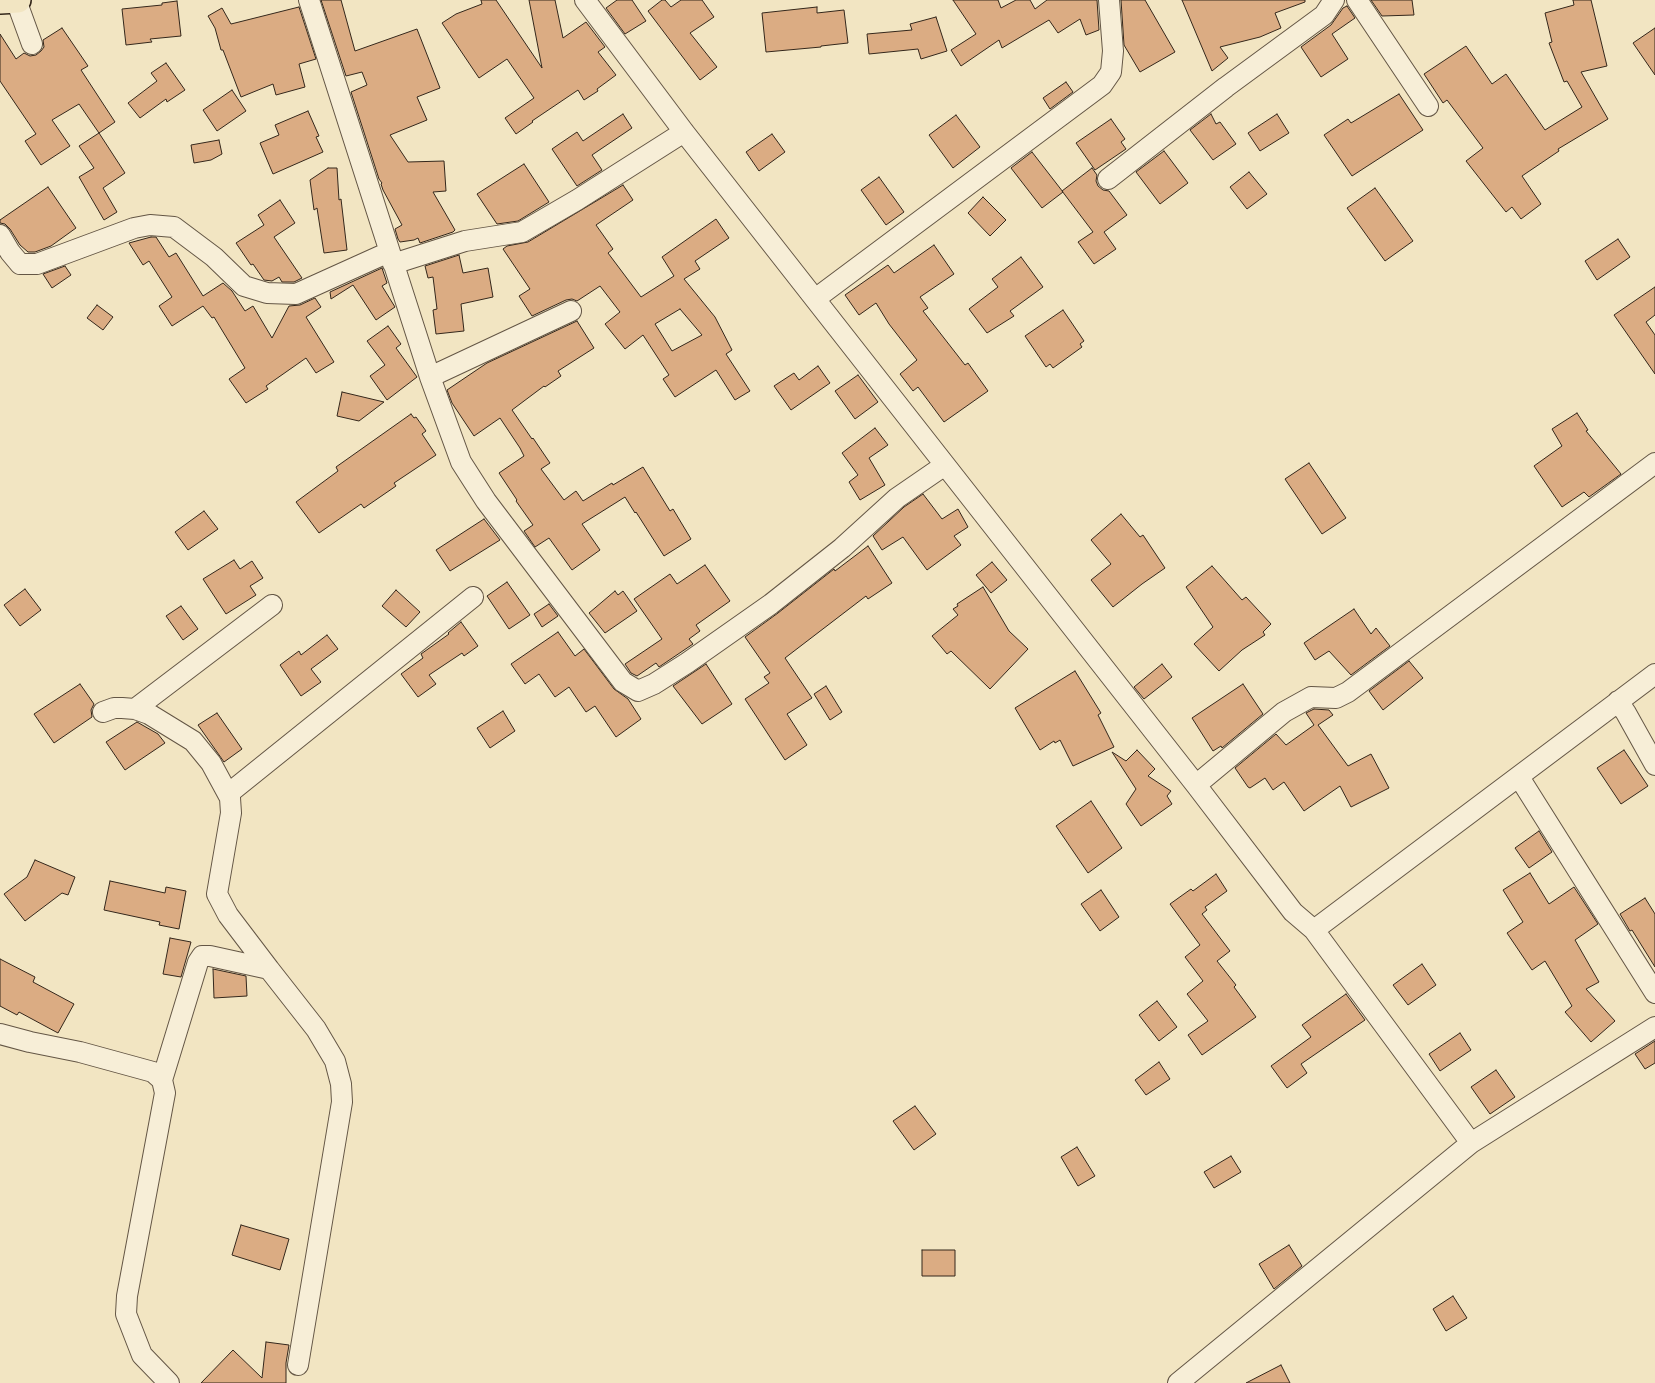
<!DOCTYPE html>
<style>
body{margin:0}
canvas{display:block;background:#f2e5c2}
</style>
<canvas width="1655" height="1383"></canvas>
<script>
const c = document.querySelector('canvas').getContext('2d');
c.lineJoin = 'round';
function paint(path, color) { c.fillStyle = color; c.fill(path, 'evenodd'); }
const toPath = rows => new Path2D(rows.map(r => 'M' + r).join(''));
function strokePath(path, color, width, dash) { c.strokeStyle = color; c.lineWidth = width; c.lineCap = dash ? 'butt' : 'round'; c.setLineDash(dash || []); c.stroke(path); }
const building = toPath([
 [321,0,341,0,355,51,417,29,440,88,417,97,427,120,390,135,408,162,444,161,446,191,433,192,455,230,453,232,420,243,418,238,414,240,400,242,398,239,395,229,402,225,383,190,381,184,382,183,379,179,351,92,367,85,362,72,346,76,321,0],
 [481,0,496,0,542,68,529,0,555,0,563,38,586,22,605,47,598,52,616,75,597,89,598,91,584,100,578,90,532,121,533,122,516,134,505,118,534,98,507,59,479,78,442,23,456,14,482,4,481,0],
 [617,0,632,0,646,21,625,34,606,8,617,0],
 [662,0,665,0,671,7,681,0,702,0,714,17,690,33,717,67,700,80,648,11,662,0],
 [953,0,998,0,1001,8,1016,0,1030,0,1035,9,1047,0,1097,0,1099,30,1086,35,1080,19,1058,33,1049,20,1002,48,999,40,961,66,951,50,976,34,953,0],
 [1121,0,1145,0,1175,52,1140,72,1124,45,1121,0],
 [1182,0,1305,0,1305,2,1275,13,1281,28,1260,37,1220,47,1228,58,1212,71,1182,0],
 [1371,0,1412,0,1414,15,1382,16,1371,0],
 [1573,0,1591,0,1607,66,1581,72,1608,119,1558,149,1559,151,1522,176,1541,204,1521,219,1512,207,1506,212,1466,161,1483,148,1447,100,1443,103,1424,74,1466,46,1492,84,1506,74,1545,130,1582,107,1567,81,1564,82,1549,43,1552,42,1545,13,1574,5,1573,0],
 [177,1,181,36,150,39,152,42,126,45,122,9,162,5,162,3,177,1],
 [1347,6,1355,18,1332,34,1348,59,1321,77,1301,47,1331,25,1343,8,1347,6],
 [299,7,316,59,299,64,305,87,276,95,273,84,241,97,223,50,221,50,215,28,208,16,222,8,231,24,299,7],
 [817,7,817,13,844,10,848,43,821,46,821,47,766,52,762,13,817,7],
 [936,17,947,51,921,59,918,49,869,54,867,34,912,30,910,24,936,17],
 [62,28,88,66,81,70,115,122,99,133,79,104,52,120,70,146,41,165,25,141,36,134,0,81,0,34,16,59,24,53,30,56,36,55,41,51,44,47,43,40,62,28],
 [1655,28,1655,75,1633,43,1655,28],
 [166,63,185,90,167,102,166,99,140,118,128,103,157,81,151,73,166,63],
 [1066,82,1073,92,1050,109,1043,98,1066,82],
 [232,90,246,111,217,131,203,110,232,90],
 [1399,94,1423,130,1352,176,1324,135,1348,119,1351,123,1399,94],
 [308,111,319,136,316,137,323,152,273,174,260,143,279,135,275,125,308,111],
 [623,114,632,128,592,155,602,170,577,186,552,149,577,132,583,141,623,114],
 [1211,114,1216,124,1220,122,1236,144,1213,160,1190,130,1211,114],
 [1277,114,1289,133,1260,151,1248,133,1277,114],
 [956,115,980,147,953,168,929,135,956,115],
 [1111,119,1125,139,1121,142,1126,149,1095,170,1076,143,1111,119],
 [99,133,125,173,103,188,117,212,104,220,79,177,94,168,79,146,99,133],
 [772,134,785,152,759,171,746,152,772,134],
 [219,140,222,154,211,160,194,163,191,145,219,140],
 [1164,151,1188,183,1160,204,1136,172,1164,151],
 [1032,152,1063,192,1042,208,1011,168,1032,152],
 [524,164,549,202,518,221,497,224,477,194,524,164],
 [328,168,337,168,339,200,341,199,347,250,324,253,317,208,314,210,310,180,328,168],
 [1092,168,1097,175,1096,181,1098,186,1103,190,1109,191,1127,215,1104,232,1116,249,1094,264,1078,242,1093,232,1062,191,1092,168],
 [1249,172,1267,194,1247,209,1230,187,1249,172],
 [879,177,904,212,886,225,861,190,879,177],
 [623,185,633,200,596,225,613,249,608,253,641,297,674,276,662,257,716,219,729,238,695,261,700,269,684,279,715,317,732,350,726,354,750,391,735,400,716,370,675,397,663,379,669,375,643,335,625,349,605,324,620,312,600,286,577,301,572,299,566,300,532,316,519,296,530,289,503,249,507,246,528,242,623,185],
 [680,309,702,335,672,351,655,324,680,309],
 [48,187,76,228,51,246,35,252,28,252,20,245,10,229,5,224,0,223,0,220,48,187],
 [1375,188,1413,241,1385,261,1347,208,1375,188],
 [983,197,1006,220,990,236,968,213,983,197],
 [280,200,295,223,274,237,302,278,294,282,282,282,279,277,272,281,264,280,253,264,251,265,236,243,264,225,258,215,280,200],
 [151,237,156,237,169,257,176,253,203,296,223,283,232,291,245,311,253,306,272,338,289,306,300,305,315,298,321,307,306,317,334,362,316,373,306,358,266,386,268,389,246,403,229,379,245,368,214,317,212,318,203,306,172,326,159,306,172,297,149,261,143,265,129,243,151,237],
 [1618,239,1630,257,1597,280,1585,261,1618,239],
 [934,245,954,274,920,297,928,308,923,311,965,365,968,363,988,391,944,422,918,387,913,391,900,374,917,360,889,324,876,303,859,315,845,295,888,265,894,273,934,245],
 [459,255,463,273,488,268,493,297,461,304,464,331,436,334,433,310,437,309,433,277,428,278,425,266,459,255],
 [1021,257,1043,287,1010,311,1014,316,987,333,969,309,998,287,992,279,1021,257],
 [65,266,71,275,52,288,43,274,65,266],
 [382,268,387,283,382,286,395,307,376,320,353,285,331,299,330,292,382,268],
 [1655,287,1655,315,1646,322,1655,335,1655,374,1614,315,1655,287],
 [97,305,113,317,103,330,87,318,97,305],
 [1063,310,1084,341,1080,344,1082,347,1053,368,1050,364,1046,367,1025,336,1063,310],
 [577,321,594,348,558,371,561,376,545,387,544,386,512,410,532,439,533,438,550,463,541,469,564,500,576,491,583,501,612,483,613,485,643,467,670,511,673,509,691,539,664,556,636,512,635,513,625,497,582,524,600,550,572,570,549,538,535,547,524,531,533,525,516,501,517,500,499,473,524,456,520,448,500,418,474,436,452,403,447,390,487,363,577,321],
 [388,326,401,344,396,348,417,377,387,400,370,376,385,365,367,341,388,326],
 [818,366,830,383,791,410,774,386,794,373,799,380,818,366],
 [858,375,878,402,855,419,835,391,858,375],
 [342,392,384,402,359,421,337,416,342,392],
 [1577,413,1588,430,1586,431,1621,474,1589,497,1584,492,1562,507,1534,466,1562,446,1552,429,1577,413],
 [411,414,414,418,416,417,426,431,422,434,436,455,394,483,396,486,364,508,361,504,319,533,296,502,338,471,336,467,411,414],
 [875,428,888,445,869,458,885,485,860,500,849,482,858,475,842,453,875,428],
 [1309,463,1346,518,1322,534,1285,479,1309,463],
 [923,494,942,519,958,509,968,527,954,536,961,545,927,570,903,537,882,550,873,536,904,507,923,494],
 [204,511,218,529,188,550,175,532,204,511],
 [1121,514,1140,537,1143,535,1165,568,1142,584,1113,607,1091,580,1111,564,1091,540,1121,514],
 [484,519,500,540,450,571,436,550,484,519],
 [868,546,892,583,868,599,866,596,785,658,812,698,787,714,807,745,785,760,745,699,769,683,764,677,770,673,745,637,778,613,834,569,835,571,868,546],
 [234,560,240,569,252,561,263,578,250,586,256,595,226,614,203,579,234,560],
 [992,562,1007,580,991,593,976,575,992,562],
 [705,565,730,601,696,625,700,631,689,639,693,644,659,667,656,663,637,676,631,673,625,664,662,639,634,599,670,574,677,584,705,565],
 [1212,566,1242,600,1246,597,1271,624,1263,632,1265,635,1242,650,1219,671,1194,644,1213,627,1186,587,1212,566],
 [507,582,530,615,509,629,487,596,507,582],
 [983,587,1009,631,1028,649,990,689,951,651,947,654,932,636,958,615,953,609,958,606,957,604,983,587],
 [25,589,41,610,20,626,4,605,25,589],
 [396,590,420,612,406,627,382,606,396,590],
 [615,591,618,595,623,591,637,611,605,633,589,613,615,591],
 [549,604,558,616,542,627,534,614,549,604],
 [181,606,198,629,183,640,166,616,181,606],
 [1354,609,1371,634,1376,628,1390,646,1351,675,1329,651,1315,660,1304,643,1354,609],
 [461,622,478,646,464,656,462,653,429,675,436,684,418,697,401,674,423,658,421,654,449,634,448,633,461,622],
 [558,632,575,656,584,649,614,689,628,699,641,719,616,737,595,706,586,712,569,687,555,697,539,674,525,684,511,664,558,632],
 [327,635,338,649,311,669,321,682,301,696,280,665,299,651,301,655,327,635],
 [1409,661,1423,678,1383,710,1369,691,1409,661],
 [706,664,732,704,702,724,673,686,706,664],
 [1162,664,1172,677,1144,699,1134,687,1162,664],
 [1075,671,1101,713,1098,715,1114,747,1073,766,1060,740,1055,743,1054,741,1040,750,1015,708,1075,671],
 [80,684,94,704,91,710,92,717,54,743,34,714,80,684],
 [1243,684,1263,714,1222,748,1221,746,1213,751,1192,718,1243,684],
 [826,686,842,712,830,720,814,694,826,686],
 [1314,709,1329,710,1333,715,1318,725,1348,766,1371,754,1389,788,1351,807,1340,786,1304,811,1284,782,1273,790,1265,778,1250,788,1248,787,1235,768,1276,734,1286,745,1314,725,1306,713,1314,709],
 [503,711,515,731,490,748,477,728,503,711],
 [217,713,242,749,224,762,198,725,217,713],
 [137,722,158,734,165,743,125,770,106,742,137,722],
 [1137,750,1155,769,1148,776,1171,791,1167,796,1172,804,1141,826,1126,804,1136,789,1112,752,1126,761,1137,750],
 [1624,750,1648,786,1621,804,1597,768,1624,750],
 [1091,801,1122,848,1088,873,1056,826,1091,801],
 [1539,831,1552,852,1529,868,1515,848,1539,831],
 [35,860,75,877,68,895,62,893,25,921,4,894,27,877,35,860],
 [1530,873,1549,904,1574,887,1598,924,1575,940,1599,982,1586,989,1615,1021,1591,1042,1565,1012,1572,1006,1545,961,1532,970,1507,933,1523,922,1503,890,1530,873],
 [1216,874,1227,891,1205,907,1207,910,1202,914,1230,951,1217,961,1236,985,1234,987,1256,1017,1202,1055,1188,1035,1208,1021,1187,994,1203,981,1185,957,1200,945,1170,904,1191,889,1193,891,1216,874],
 [110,881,165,893,166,887,186,891,179,929,159,925,160,922,104,910,110,881],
 [1101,890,1119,917,1100,931,1081,904,1101,890],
 [1645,898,1655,914,1655,967,1632,930,1630,931,1620,914,1645,898],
 [170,938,191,942,181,977,163,974,170,938],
 [0,959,35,977,33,982,74,1004,58,1033,19,1012,17,1015,0,1006,0,959],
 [1422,964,1436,985,1408,1005,1393,985,1422,964],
 [213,969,246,976,247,996,214,998,213,969],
 [1346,994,1365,1020,1301,1064,1307,1073,1287,1088,1271,1066,1311,1037,1302,1025,1346,994],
 [1157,1001,1177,1027,1159,1041,1139,1015,1157,1001],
 [1460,1033,1471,1050,1440,1071,1429,1054,1460,1033],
 [1655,1041,1655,1063,1645,1069,1635,1054,1655,1041],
 [1159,1062,1170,1079,1146,1095,1135,1080,1159,1062],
 [1496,1070,1515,1097,1490,1114,1471,1087,1496,1070],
 [915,1106,936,1134,914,1150,893,1121,915,1106],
 [1077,1147,1095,1176,1078,1186,1061,1157,1077,1147],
 [1231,1156,1241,1172,1214,1188,1204,1172,1231,1156],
 [241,1225,289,1239,280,1270,232,1255,241,1225],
 [1289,1245,1302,1266,1274,1289,1259,1264,1289,1245],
 [922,1250,955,1250,955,1276,922,1276,922,1250],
 [1453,1296,1467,1318,1446,1331,1433,1309,1453,1296],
 [266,1342,289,1345,286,1363,286,1383,201,1383,233,1350,262,1378,266,1342],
 [1281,1365,1290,1383,1246,1383,1281,1365]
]);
const minor = toPath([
 [16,0,32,44],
 [309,0,430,377,461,462,486,501,623,682,638,691,654,684,687,663,771,604,842,548,897,498,945,465],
 [585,0,684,132,1196,785,1293,912,1314,930,1471,1143],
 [1357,0,1428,106],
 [1108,179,1226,87,1324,15,1334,0],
 [0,235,10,252,20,264,37,264,134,228,150,225,174,227,214,257,244,286,267,293,296,294,389,252],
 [393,264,465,241,522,232,577,200,684,132],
 [815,299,1102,85,1111,72,1113,51,1109,0],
 [430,377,571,311],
 [1618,701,1626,713,1655,765],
 [135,709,272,605],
 [103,712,114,708,122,708,135,709,149,714,193,741,211,763,230,798,231,813,217,894,228,915,269,969],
 [1519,777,1655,993],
 [1196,785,1284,712,1311,697,1336,698,1348,692,1655,463],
 [228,794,473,597],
 [1314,930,1655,674],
 [0,1034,30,1042,80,1052,153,1072,162,1080,165,1093,127,1296,126,1314,142,1355,169,1383],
 [162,1080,198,962,202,956,210,956,269,969,316,1029,335,1061,341,1084,342,1102,298,1365],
 [1178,1383,1471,1143,1655,1027]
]);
const major = toPath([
 [0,1,18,0]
]);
paint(building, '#dbac83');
strokePath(building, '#34271b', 1);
strokePath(minor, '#645645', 22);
strokePath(major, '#34271b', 28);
strokePath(minor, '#f7eed7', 20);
strokePath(major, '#f2e5c2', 25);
</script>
